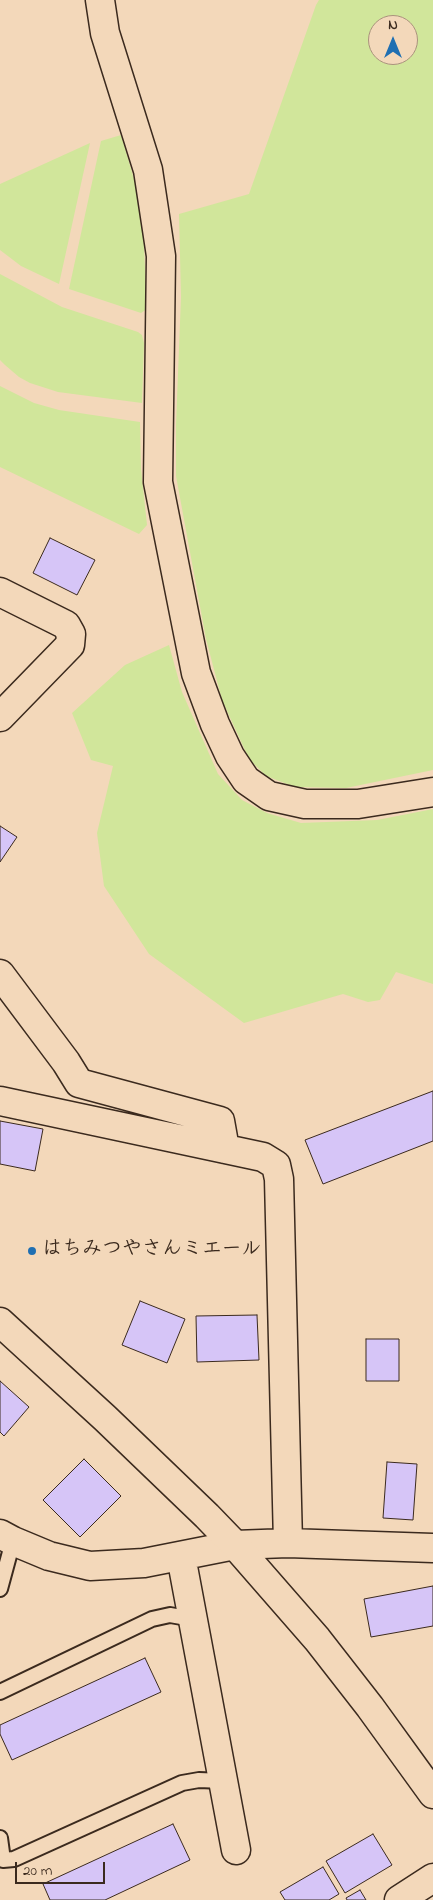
<!DOCTYPE html>
<meta charset="utf-8">
<style>
body{margin:0}
#map{position:relative;width:433px;height:1900px;overflow:hidden;background:#f3d8ba;font-family:"Indie Flower",sans-serif}
canvas{display:block}
.north{position:absolute;left:368px;top:15px;width:50px;height:50px;box-sizing:border-box;background:#f3d8ba;border:1px solid #a9927c;border-radius:50%;rotate:0deg;font-size:14px;font-weight:700;line-height:20px;text-align:center;color:#3b2a1e}
.north::after{content:'';display:block;margin:auto;width:18px;height:22px;background:#1f6fb2;clip-path:polygon(50% 0,100% 100%,50% 72%,0 100%)}
.scale{position:absolute;left:15px;top:1862px;width:90px;height:22px;box-sizing:border-box;border:2px solid #3b2a1e;border-top:0;padding-left:6px;font-size:15px;line-height:18px;white-space:nowrap;color:#3b2a1e;-webkit-text-stroke:4px #f3d8ba;paint-order:stroke}
</style>
<div id="map">
<canvas width="433" height="1900"></canvas>
<div class="north">N</div>
<div class="scale">20 m</div>
</div>
<script>
const c = document.querySelector('canvas').getContext('2d');
c.lineJoin = 'round';
function paint(path, color) { c.fillStyle = color; c.fill(path, 'evenodd'); }
const toPath = rows => new Path2D(rows.map(r => 'M' + r).join(''));
function strokePath(path, color, width, dash) { c.strokeStyle = color; c.lineWidth = width; c.lineCap = dash ? 'butt' : 'round'; c.setLineDash(dash || []); c.stroke(path); }
function drawText(font, color, halo, rows, align = 'center') {
  c.font = font + ' "Indie Flower","Klee One",sans-serif'; c.lineWidth = 4; c.setLineDash([]); c.textBaseline = 'middle'; c.strokeStyle = halo; c.fillStyle = color; for (const [text, x, y, turn = 0] of rows) {
    c.save(); c.translate(x, y); c.rotate((+turn || 0) * Math.PI / 180); c.textAlign = isNaN(turn) ? turn : align; if (halo) c.strokeText(text, 0, 0); c.fillText(text, 0, 0); c.restore();
  }
}
const green = toPath([
 [319,0,433,0,433,770,346,788,295,787,266,776,249,759,222,700,206,639,176,476,176,425,181,297,179,214,249,194,316,5],
 [378,25,408,25,408,55,378,55],
 [121,135,142,206,147,309,141,313,69,289,101,141],
 [90,143,59,284,21,266,0,250,0,184],
 [0,274,62,307,138,332,142,335,144,343,142,403,58,392,30,383,19,377,5,365,0,360],
 [0,386,34,403,59,410,140,422,141,469,147,525,139,534,0,467],
 [169,645,182,692,218,774,242,800,267,813,301,823,377,820,433,809,433,984,396,972,380,1000,368,1002,343,994,244,1023,149,954,104,886,97,833,113,766,91,760,72,713,125,665]
]);
const building = toPath([
 [50,538,95,560,77,595,33,573,50,538],
 [0,826,17,837,0,862,0,826],
 [433,1091,433,1141,323,1184,305,1140,433,1091],
 [0,1121,43,1129,35,1171,0,1164,0,1121],
 [140,1301,185,1319,167,1363,122,1345,140,1301],
 [257,1315,259,1360,197,1362,196,1316,257,1315],
 [366,1339,399,1339,399,1381,366,1381,366,1339],
 [0,1381,29,1407,4,1436,0,1432,0,1381],
 [84,1459,121,1496,80,1537,43,1500,84,1459],
 [387,1462,417,1464,413,1520,383,1518,387,1462],
 [433,1586,433,1626,371,1637,364,1599,433,1586],
 [145,1658,161,1692,12,1760,0,1734,0,1725,145,1658],
 [173,1824,190,1860,105,1900,50,1900,43,1884,173,1824],
 [373,1834,392,1865,345,1893,326,1861,373,1834],
 [323,1867,339,1894,329,1900,285,1900,280,1892,323,1867],
 [360,1890,366,1900,347,1900,346,1898,360,1890]
]);
const service = toPath([
 [0,1589,13,1541],
 [0,1692,152,1619,170,1615,193,1619],
 [0,1838,3,1860,14,1859,182,1783,199,1780,223,1781]
]);
const minor = toPath([
 [100,0,105,33,148,170,161,256,158,482,196,673,215,724,230,756,246,780,269,796,305,804,358,804,433,792],
 [0,592,66,625,71,634,70,645,0,717],
 [0,974,66,1062,79,1083,220,1121,225,1149],
 [0,1101,263,1157,276,1165,279,1179,288,1543],
 [0,1534,13,1541,49,1556,90,1566,144,1563,235,1545,288,1543,433,1548],
 [181,1556,236,1850],
 [399,1900,433,1878]
]);
const tertiary = toPath([
 [0,1322,105,1418,207,1516,235,1545,317,1639,370,1707,433,1794]
]);
const markers = [
 [32,1251,5,"#1f6fb2"]
];
const poiNames = [
 ["はちみつやさんミエール",42,1251]
];
paint(green, '#d1e69b');
paint(building, '#d6c5f7');
strokePath(building, '#3b2a1e', 1);
strokePath(service, '#3b2a1e', 18);
strokePath(minor, '#3b2a1e', 31);
strokePath(tertiary, '#3b2a1e', 31);
strokePath(service, '#f3d8ba', 14);
strokePath(minor, '#f3d8ba', 28);
strokePath(tertiary, '#f3d8ba', 28);
for (const [x, y, r, color] of markers) { const dot = new Path2D(); dot.arc(x, y, r, 0, 2 * Math.PI); c.fillStyle = color; c.fill(dot); strokePath(dot, '#f3d8ba', 2); }
drawText('bold 20px', '#3b2a1e', '#f3d8ba', poiNames, 'left');
</script>
